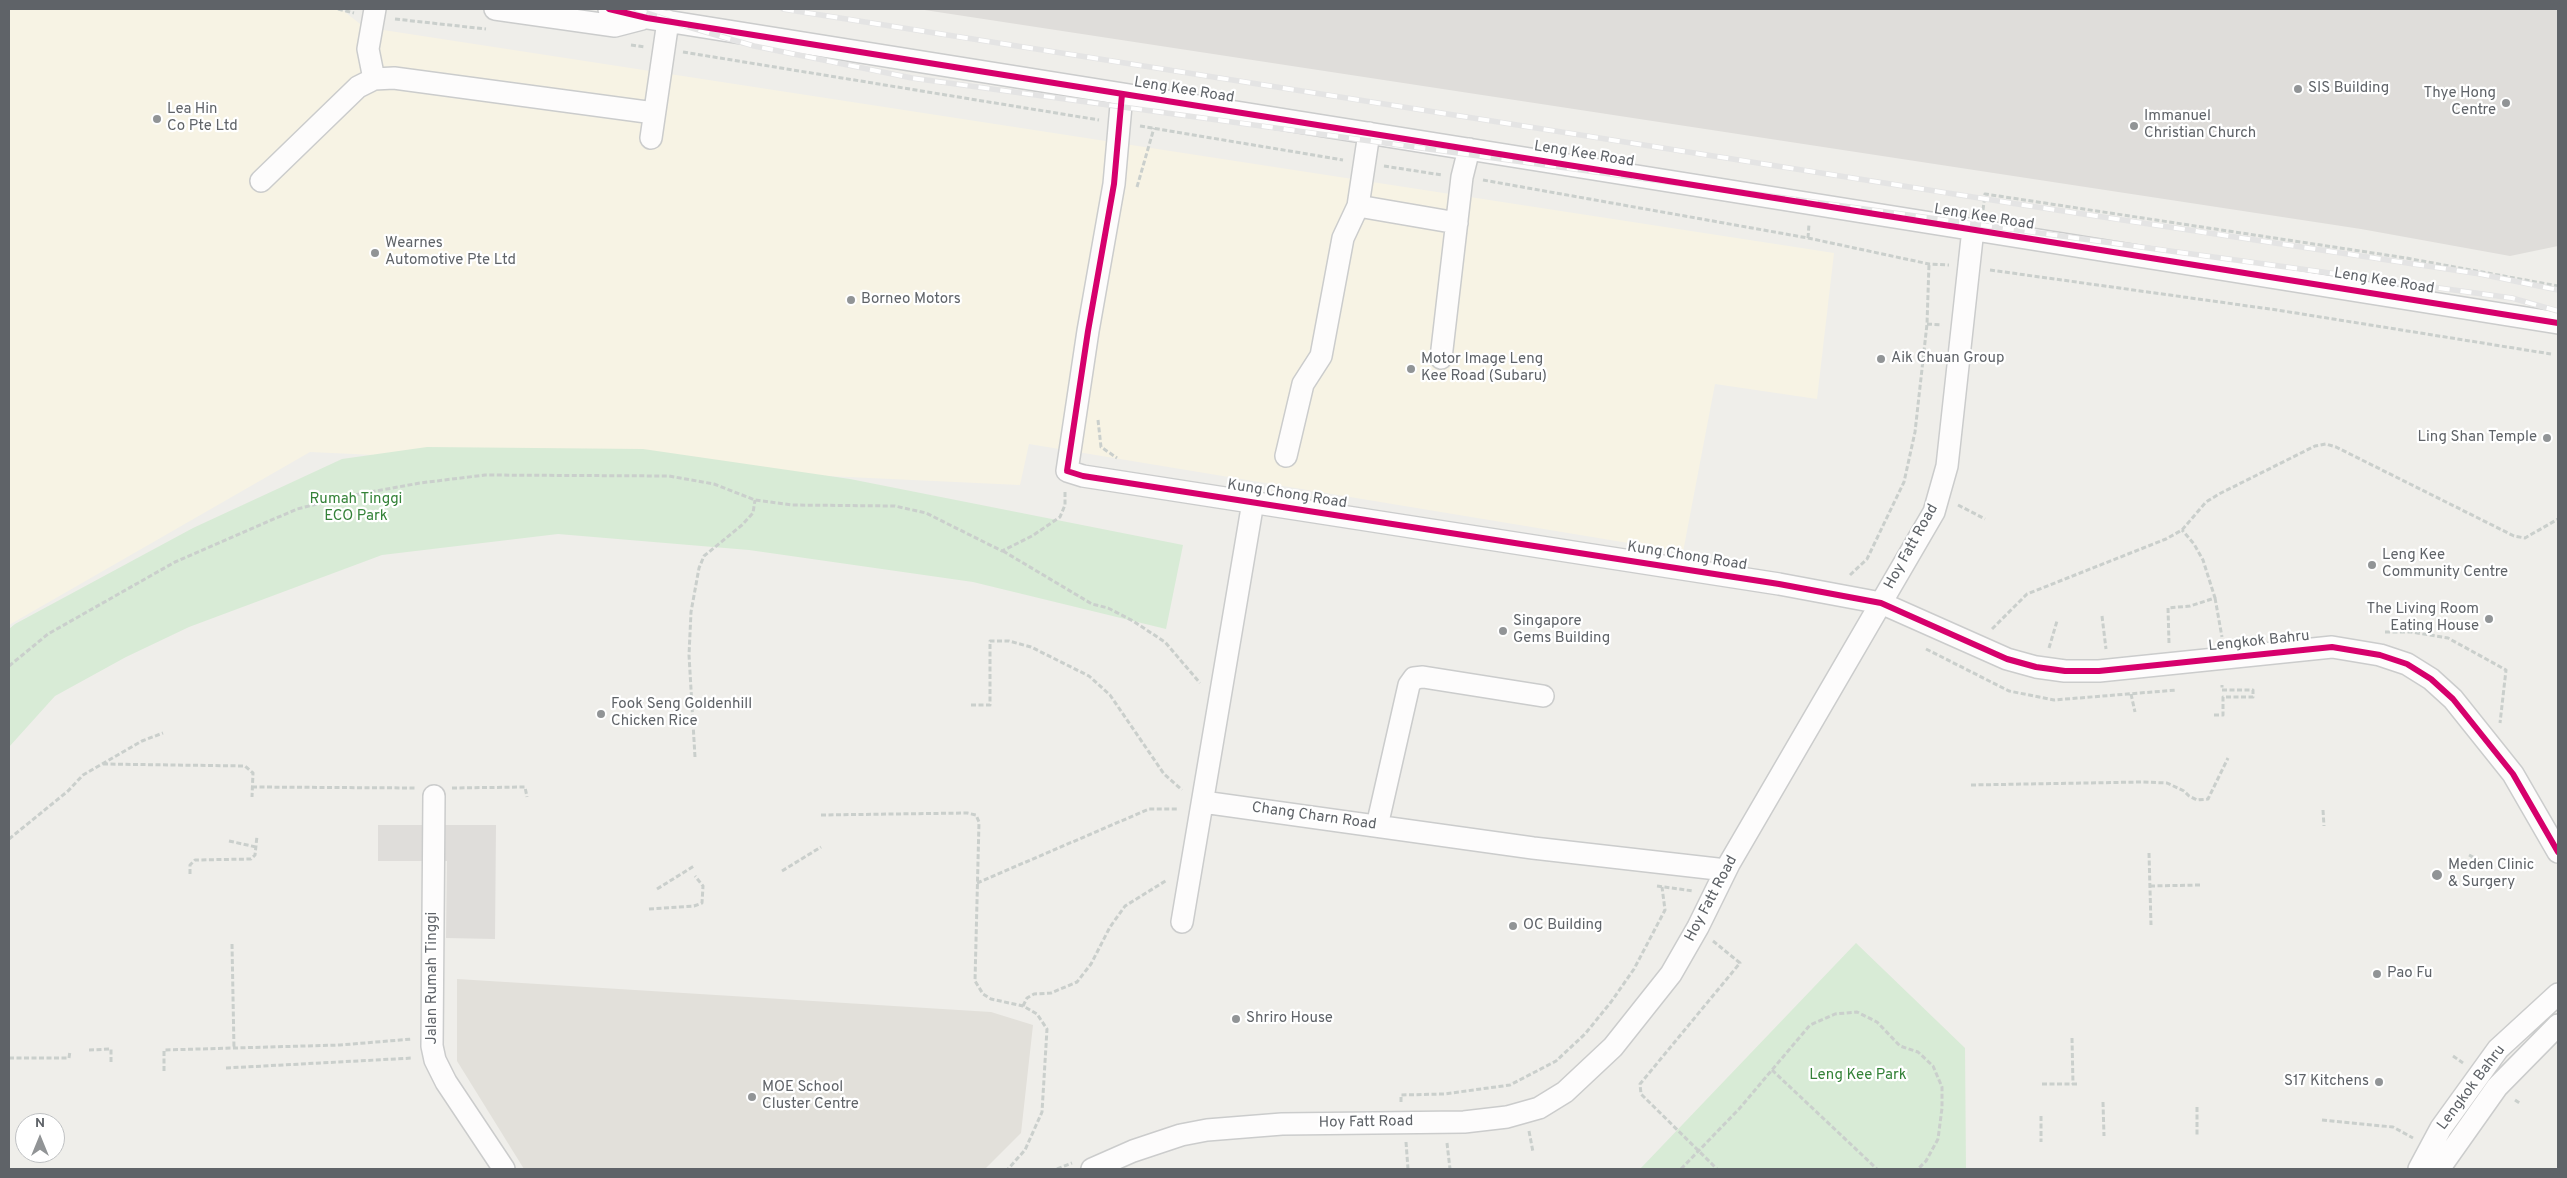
<!DOCTYPE html>
<style>
body{margin:0}
#map{position:relative;width:2567px;height:1178px;overflow:hidden;background:#efeeea;font-family:Overpass,sans-serif}
canvas{display:block}
.frame{position:absolute;inset:0;border:10px solid #5f6368;pointer-events:none}
.north{position:absolute;left:15px;top:1113px;width:50px;height:50px;box-sizing:border-box;background:#fff;border:1px solid #bfc1c3;border-radius:50%;rotate:0deg;font-size:14px;font-weight:700;line-height:20px;text-align:center;color:#5f6368}
.north::after{content:'';display:block;margin:auto;width:18px;height:22px;background:#919496;clip-path:polygon(50% 0,100% 100%,50% 72%,0 100%)}
</style>
<div id="map">
<canvas width="2567" height="1178"></canvas>
<div class="frame"></div>
<div class="north">N</div>
</div>
<script>
const c = document.querySelector('canvas').getContext('2d');
c.lineJoin = 'round';
function paint(path, color) { c.fillStyle = color; c.fill(path, 'evenodd'); }
const toPath = rows => new Path2D(rows.map(r => 'M' + r).join(''));
function strokePath(path, color, width, dash) { c.strokeStyle = color; c.lineWidth = width; c.lineCap = dash ? 'butt' : 'round'; c.setLineDash(dash || []); c.stroke(path); }
function drawText(font, color, halo, rows, align = 'center') {
  c.font = font + ' Overpass,sans-serif'; c.lineWidth = 4.5; c.setLineDash([]); c.textBaseline = 'middle'; c.strokeStyle = halo; c.fillStyle = color; for (const [text, x, y, turn = 0] of rows) {
    c.save(); c.translate(x, y); c.rotate((+turn || 0) * Math.PI / 180); c.textAlign = isNaN(turn) ? turn : align; if (halo) c.strokeText(text, 0, 0); c.fillText(text, 0, 0); c.restore();
  }
}
const commercial = toPath([
 [9,9,341,9,364,27,1834,253,1817,399,1715,384,1683,552,1029,444,1020,485,310,452,9,625]
]);
const industrial = toPath([
 [918,9,2558,9,2558,246,2510,256,2361,229],
 [378,825,496,825,495,939,446,938,447,861,378,861]
]);
const education = toPath([
 [457,979,991,1012,1033,1025,1021,1133,985,1169,524,1169,457,1061]
]);
const green = toPath([
 [427,447,643,449,850,479,1183,545,1166,629,973,582,749,550,558,534,382,555,189,627,126,657,55,696,9,747,9,629,15,624,193,528,342,459],
 [1856,943,1965,1048,1966,1169,1640,1169]
]);
const path = toPath([
 [338,9,354,13],
 [395,19,486,29],
 [631,45,645,47],
 [683,52,1099,120],
 [1140,126,1343,160],
 [1384,166,1442,175],
 [1483,180,1808,238,1929,264,1949,265],
 [1137,187,1154,128],
 [1983,210,1985,194,2406,258,2558,286],
 [1808,238,1809,224],
 [1990,270,2277,310,2551,354],
 [1927,324,1942,325],
 [1098,420,1101,447,1117,458],
 [1958,505,1985,519],
 [1003,551,1092,604,1108,608,1133,621,1165,642,1200,683],
 [1850,575,1867,559,1904,482,1915,432,1927,324,1929,264],
 [2215,598,2222,637],
 [2102,616,2106,649],
 [1992,629,2027,594,2166,539,2182,530,2206,502,2219,494,2315,446,2326,444,2336,447,2514,536,2525,538,2558,519],
 [2385,632,2411,632,2448,638,2506,670,2500,723],
 [2169,643,2168,608,2190,606,2215,598,2203,560,2194,544,2182,530],
 [2049,648,2057,621],
 [1926,649,2009,691,2054,700,2177,690],
 [9,666,48,634,175,562,297,509,354,495,420,483,485,475,669,476,714,484,755,500,792,505,895,506,926,513,1002,551,1032,536,1060,517,1065,505,1065,492],
 [2131,694,2135,712],
 [971,705,990,705,990,641,1009,641,1031,647,1089,676,1110,695,1164,774,1182,790],
 [2214,715,2223,715,2223,697,2253,697,2253,690,2222,690,2222,685],
 [695,757,689,655,691,612,699,568,704,556,742,525,753,513,755,500],
 [103,764,245,766,253,773,252,797],
 [1971,785,2142,782,2167,783,2184,791,2189,796,2197,800,2208,799,2228,758],
 [252,787,416,788],
 [452,788,525,787,527,797],
 [2323,810,2324,826],
 [821,815,967,813,976,815,979,822,975,981,983,994,991,999,1023,1006,1037,1014,1047,1029,1042,1112,1025,1150,1008,1169],
 [9,839,68,791,83,775,142,741,163,733],
 [229,841,256,847],
 [2149,853,2151,925],
 [2469,855,2493,868],
 [782,871,821,847],
 [190,874,190,865,195,860,251,859,255,855,257,836],
 [977,883,1149,809,1179,809],
 [1657,886,1693,891],
 [2150,886,2201,885],
 [657,889,694,866],
 [649,909,694,906,702,903,703,886,695,876],
 [1713,941,1740,963,1640,1084,1641,1094,1717,1169],
 [232,944,234,1049],
 [1023,1006,1027,998,1034,994,1051,993,1077,982,1091,964,1110,927,1125,906,1167,880],
 [2072,1038,2073,1084,2078,1084],
 [89,1050,111,1049,111,1063],
 [2453,1056,2463,1063],
 [9,1058,69,1058,70,1051],
 [226,1068,413,1058],
 [1772,1070,1877,1169],
 [164,1071,164,1050,340,1045,412,1039],
 [2042,1084,2073,1084],
 [2515,1100,2521,1104],
 [1401,1102,1401,1095,1444,1094,1510,1085,1556,1061,1585,1034,1611,1002,1634,969,1665,910,1662,887],
 [2103,1102,2104,1136],
 [2197,1107,2197,1136],
 [2041,1116,2041,1142],
 [2322,1120,2393,1127,2413,1138],
 [1529,1131,1533,1152],
 [1406,1142,1408,1169],
 [1447,1143,1450,1169],
 [1057,1169,1072,1163],
 [1681,1169,1739,1109,1810,1025,1835,1014,1857,1012,1877,1022,1900,1046,1918,1052,1933,1066,1942,1087,1942,1108,1938,1139,1926,1161,1918,1169]
]);
const minor = toPath([
 [495,9,615,26,642,19],
 [609,9,647,18,2558,323],
 [374,79,368,49,375,9],
 [1122,94,1114,184,1088,331,1067,471,1083,476,1779,584,1881,603,2007,659,2036,667,2065,671,2099,671,2332,647,2380,655,2407,664,2431,679,2453,699,2513,774,2558,852],
 [651,138,668,21],
 [261,181,358,87,374,79,394,78,654,113],
 [1358,206,1457,223],
 [1441,358,1462,177,1469,149],
 [1286,456,1303,384,1321,356,1343,238,1358,206,1369,133],
 [434,796,432,1046,435,1060,446,1082,504,1169],
 [1203,802,1533,848,1726,870],
 [1377,826,1409,685,1414,678,1423,677,1543,696],
 [1182,922,1253,502],
 [1092,1169,1133,1151,1181,1135,1207,1130,1282,1124,1464,1122,1507,1117,1539,1108,1565,1092,1613,1047,1671,974,1698,927,1729,864,1934,512,1947,466,1973,229],
 [2419,1169,2441,1128,2498,1049,2558,994],
 [2439,1169,2497,1087,2558,1025]
]);
const rail = toPath([
 [636,9,685,26,754,46,912,78,2512,298,2558,311],
 [783,9,2030,206,2480,274,2558,290]
]);
const cycleway = toPath([
 [609,9,647,18,2558,323],
 [1122,94,1114,184,1088,331,1067,471,1083,476,1779,584,1881,603,2007,659,2036,667,2065,671,2099,671,2332,647,2380,655,2407,664,2431,679,2453,699,2513,774,2558,852]
]);
const markers = [
 [2298,89,5,"#919496"],
 [2506,103,5,"#919496"],
 [157,119,5,"#919496"],
 [2134,126,5,"#919496"],
 [375,253,5,"#919496"],
 [851,300,5,"#919496"],
 [1881,359,5,"#919496"],
 [1411,369,5,"#919496"],
 [2547,438,5,"#919496"],
 [2372,565,5,"#919496"],
 [2489,619,5,"#919496"],
 [1503,631,5,"#919496"],
 [601,714,5,"#919496"],
 [2437,875,6,"#919496"],
 [1513,926,5,"#919496"],
 [2377,974,5,"#919496"],
 [1236,1019,5,"#919496"],
 [2379,1082,5,"#919496"],
 [752,1097,5,"#919496"]
];
const poiNames = [
 ["SIS Building",2308,89],
 ["Thye Hong",2496,94,"right"],
 ["Centre",2496,111,"right"],
 ["Lea Hin",167,110],
 ["Co Pte Ltd",167,127],
 ["Immanuel",2144,117],
 ["Christian Church",2144,134],
 ["Wearnes",385,244],
 ["Automotive Pte Ltd",385,261],
 ["Borneo Motors",861,300],
 ["Aik Chuan Group",1891,359],
 ["Motor Image Leng",1421,360],
 ["Kee Road (Subaru)",1421,377],
 ["Ling Shan Temple",2537,438,"right"],
 ["Leng Kee",2382,556],
 ["Community Centre",2382,573],
 ["The Living Room",2479,610,"right"],
 ["Eating House",2479,627,"right"],
 ["Singapore",1513,622],
 ["Gems Building",1513,639],
 ["Fook Seng Goldenhill",611,705],
 ["Chicken Rice",611,722],
 ["Meden Clinic",2448,866],
 ["& Surgery",2448,883],
 ["OC Building",1523,926],
 ["Pao Fu",2387,974],
 ["Shriro House",1246,1019],
 ["S17 Kitchens",2369,1082,"right"],
 ["MOE School",762,1088],
 ["Cluster Centre",762,1105]
];
const streetNames = [
 ["Leng Kee Road",1184,91,9],
 ["Leng Kee Road",1584,155,9],
 ["Leng Kee Road",1984,218,9],
 ["Leng Kee Road",2384,282,9],
 ["Kung Chong Road",1287,495,9],
 ["Hoy Fatt Road",1912,547,-61],
 ["Kung Chong Road",1687,557,9],
 ["Lengkok Bahru",2259,642,-6],
 ["Chang Charn Road",1314,817,8],
 ["Hoy Fatt Road",1712,899,-62],
 ["Jalan Rumah Tinggi",433,978,-90],
 ["Lengkok Bahru",2472,1088,-53],
 ["Hoy Fatt Road",1366,1123,-1]
];
const parkNames = [
 ["Rumah Tinggi",356,500],
 ["ECO Park",356,517],
 ["Leng Kee Park",1858,1076]
];
paint(commercial, '#f7f3e4');
paint(industrial, '#dfddda');
paint(education, '#e2e0da');
paint(green, '#d8ebd6');
strokePath(minor, '#cbcccc', 24);
strokePath(path, '#cacfcc', 3, [5, 2.5]);
strokePath(minor, '#fdfcfc', 21);
strokePath(rail, '#e4e4e4', 5.5);
strokePath(rail, '#fff', 4, [11]);
strokePath(cycleway, '#d6006c', 6);
for (const [x, y, r, color] of markers) { const dot = new Path2D(); dot.arc(x, y, r, 0, 2 * Math.PI); c.fillStyle = color; c.fill(dot); strokePath(dot, '#fff', 2); }
drawText('15px', '#5f6368', '#fff', poiNames, 'left');
drawText('15px', '#5f6368', '#fff', streetNames);
drawText('15px', '#348238', '#fff', parkNames);
</script>
